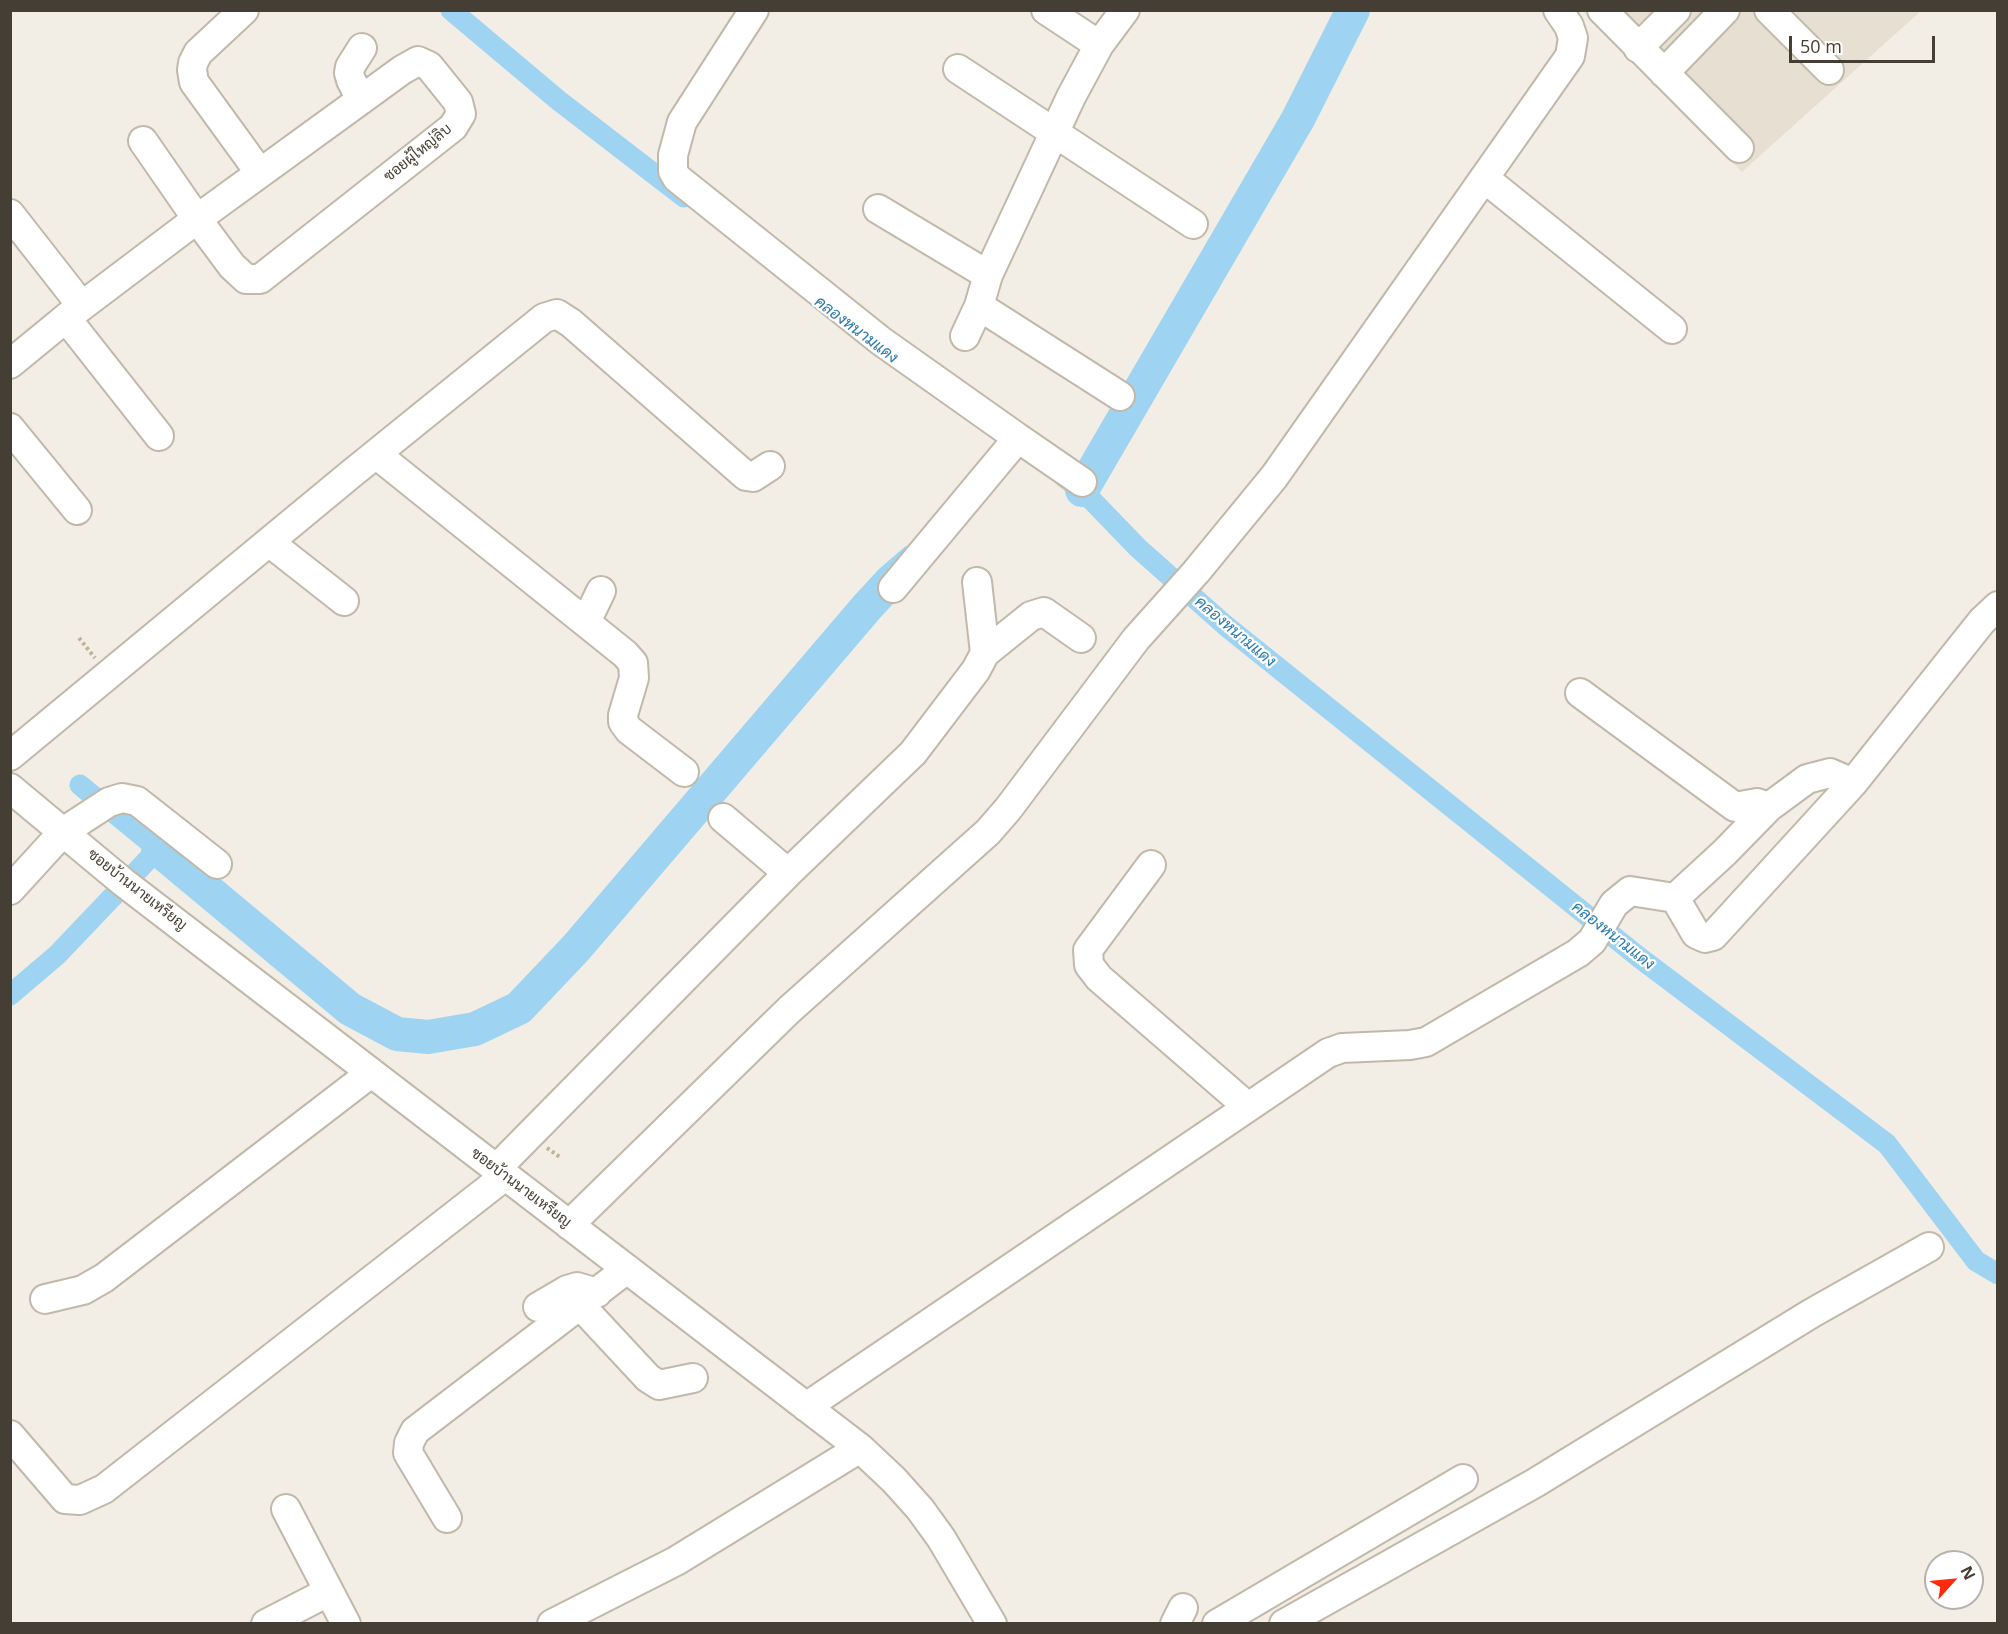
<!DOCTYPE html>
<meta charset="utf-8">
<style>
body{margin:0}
#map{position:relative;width:2008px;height:1634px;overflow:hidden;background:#f3eee5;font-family:"Open Sans",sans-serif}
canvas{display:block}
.frame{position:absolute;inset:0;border:12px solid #453e34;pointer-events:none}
.north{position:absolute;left:1924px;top:1550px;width:60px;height:60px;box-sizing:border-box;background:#fff;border:2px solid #b5b2ae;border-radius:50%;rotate:63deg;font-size:16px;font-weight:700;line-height:24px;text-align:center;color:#453e34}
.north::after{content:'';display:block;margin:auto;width:21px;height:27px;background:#ff2b0f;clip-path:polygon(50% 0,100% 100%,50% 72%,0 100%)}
.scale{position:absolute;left:1789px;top:36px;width:146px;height:27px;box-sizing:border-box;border:3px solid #453e34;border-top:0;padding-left:8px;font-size:18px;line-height:21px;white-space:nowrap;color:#453e34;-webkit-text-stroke:4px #fff;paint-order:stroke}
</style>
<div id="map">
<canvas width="2008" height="1634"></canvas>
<div class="frame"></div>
<div class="north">N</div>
<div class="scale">50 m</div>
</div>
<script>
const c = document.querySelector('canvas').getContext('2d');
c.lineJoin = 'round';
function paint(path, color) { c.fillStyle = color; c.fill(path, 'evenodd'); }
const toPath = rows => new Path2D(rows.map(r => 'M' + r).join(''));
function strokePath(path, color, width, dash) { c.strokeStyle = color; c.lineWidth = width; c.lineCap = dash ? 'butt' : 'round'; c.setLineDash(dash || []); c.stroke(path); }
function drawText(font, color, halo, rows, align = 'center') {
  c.font = font + ' "Open Sans",Sarabun,sans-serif'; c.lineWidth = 4.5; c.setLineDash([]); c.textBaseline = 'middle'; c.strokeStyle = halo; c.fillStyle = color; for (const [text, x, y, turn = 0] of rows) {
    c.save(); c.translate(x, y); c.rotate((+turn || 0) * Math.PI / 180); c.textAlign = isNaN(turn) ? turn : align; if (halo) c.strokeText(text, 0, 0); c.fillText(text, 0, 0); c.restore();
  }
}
const residential = toPath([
 [1583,11,1921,11,1742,172]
]);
const canal = toPath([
 [451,10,558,100,684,197],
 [1064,477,1082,490,1138,548,1226,626,1640,958,1887,1144,1976,1261,1998,1274],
 [10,995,57,955,158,849,80,785]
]);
const river = toPath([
 [1082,490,1298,119,1353,10],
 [158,849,350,1009,397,1034,428,1037,475,1029,519,1008,576,948,867,607,891,581,913,562]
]);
const path = toPath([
 [79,638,95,658],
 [547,1148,561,1158]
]);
const minor = toPath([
 [244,10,198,53,193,63,192,70,194,82,260,173],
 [754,10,682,122,673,155,673,171,677,178,881,341,1018,438,893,588],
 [1046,10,1099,45],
 [1602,10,1739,148],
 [1769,10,1829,70],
 [1638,48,1676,10],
 [958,69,1193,224],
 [1664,73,1725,10],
 [361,100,351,80,349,73,350,67,362,48],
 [1484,178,1672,329],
 [878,209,988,275],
 [10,214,82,306],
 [979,306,1120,396],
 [66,318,159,436],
 [965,336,979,306,988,275,1071,97,1099,45,1125,10],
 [10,364,66,318,197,219,402,70,418,61,429,66,458,102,461,114,453,127,260,279,246,279,232,266,197,219,143,141],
 [10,428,77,510],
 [1018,438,1082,482],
 [376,454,625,654,633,663,634,678,623,715,623,722,629,730,684,772],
 [269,542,344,601],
 [586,622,601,591],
 [985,653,1031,616,1044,612,1081,638],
 [1580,693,1735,807,1757,803,1769,807],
 [10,756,351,474,544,318,557,314,571,323,746,476,753,477,770,466],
 [10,788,123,882,860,1448,894,1480,920,1509,941,1538,992,1624],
 [723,818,788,873],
 [1151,865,1088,950,1089,965,1099,978,1248,1107],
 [10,890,63,832,109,802,122,798,137,801,217,864],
 [1675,898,1696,934,1705,938,1713,936,1853,783,1982,621,1998,606],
 [496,1169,788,873,913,753,976,670,985,653,977,582],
 [569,1225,789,1010,988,832,1008,809,1136,639,1196,572,1274,477,1570,56,1573,38,1569,26,1558,10],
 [45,1299,83,1290,104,1278,371,1073],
 [580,1305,648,1378,659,1385,693,1378],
 [538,1307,567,1290,577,1287,597,1293],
 [806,1407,1328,1053,1342,1048,1410,1045,1426,1042,1578,953,1592,941,1614,904,1630,891,1675,898,1724,853,1769,807,1807,779,1830,773,1853,783],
 [10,1435,65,1499,80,1500,104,1489,505,1176],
 [286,1509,346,1624],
 [447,1518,408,1453,409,1443,415,1431,627,1269],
 [266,1624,328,1592],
 [552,1624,676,1561,860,1448],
 [1175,1624,1183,1608],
 [1217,1624,1463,1479],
 [1284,1624,1535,1483,1812,1313,1929,1247]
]);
const streetNames = [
 ["ซอยผู้ใหญ่ลิบ",418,153,-39],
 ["ซอยบ้านนายเหรียญ",137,890,38],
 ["ซอยบ้านนายเหรียญ",521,1188,37]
];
const waterNames = [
 ["คลองหนามแดง",856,330,37],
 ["คลองหนามแดง",1235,632,40],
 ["คลองหนามแดง",1613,936,38]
];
paint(residential, '#e7e0d2');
strokePath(canal, '#9fd3f2', 21);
strokePath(river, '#9fd3f2', 34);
strokePath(minor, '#c1b8aa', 32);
strokePath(path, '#c0b198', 4, [3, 3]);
strokePath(minor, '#fff', 28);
drawText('15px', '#453e34', '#fff', streetNames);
drawText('italic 16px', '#2a7aab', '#fff', waterNames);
</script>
